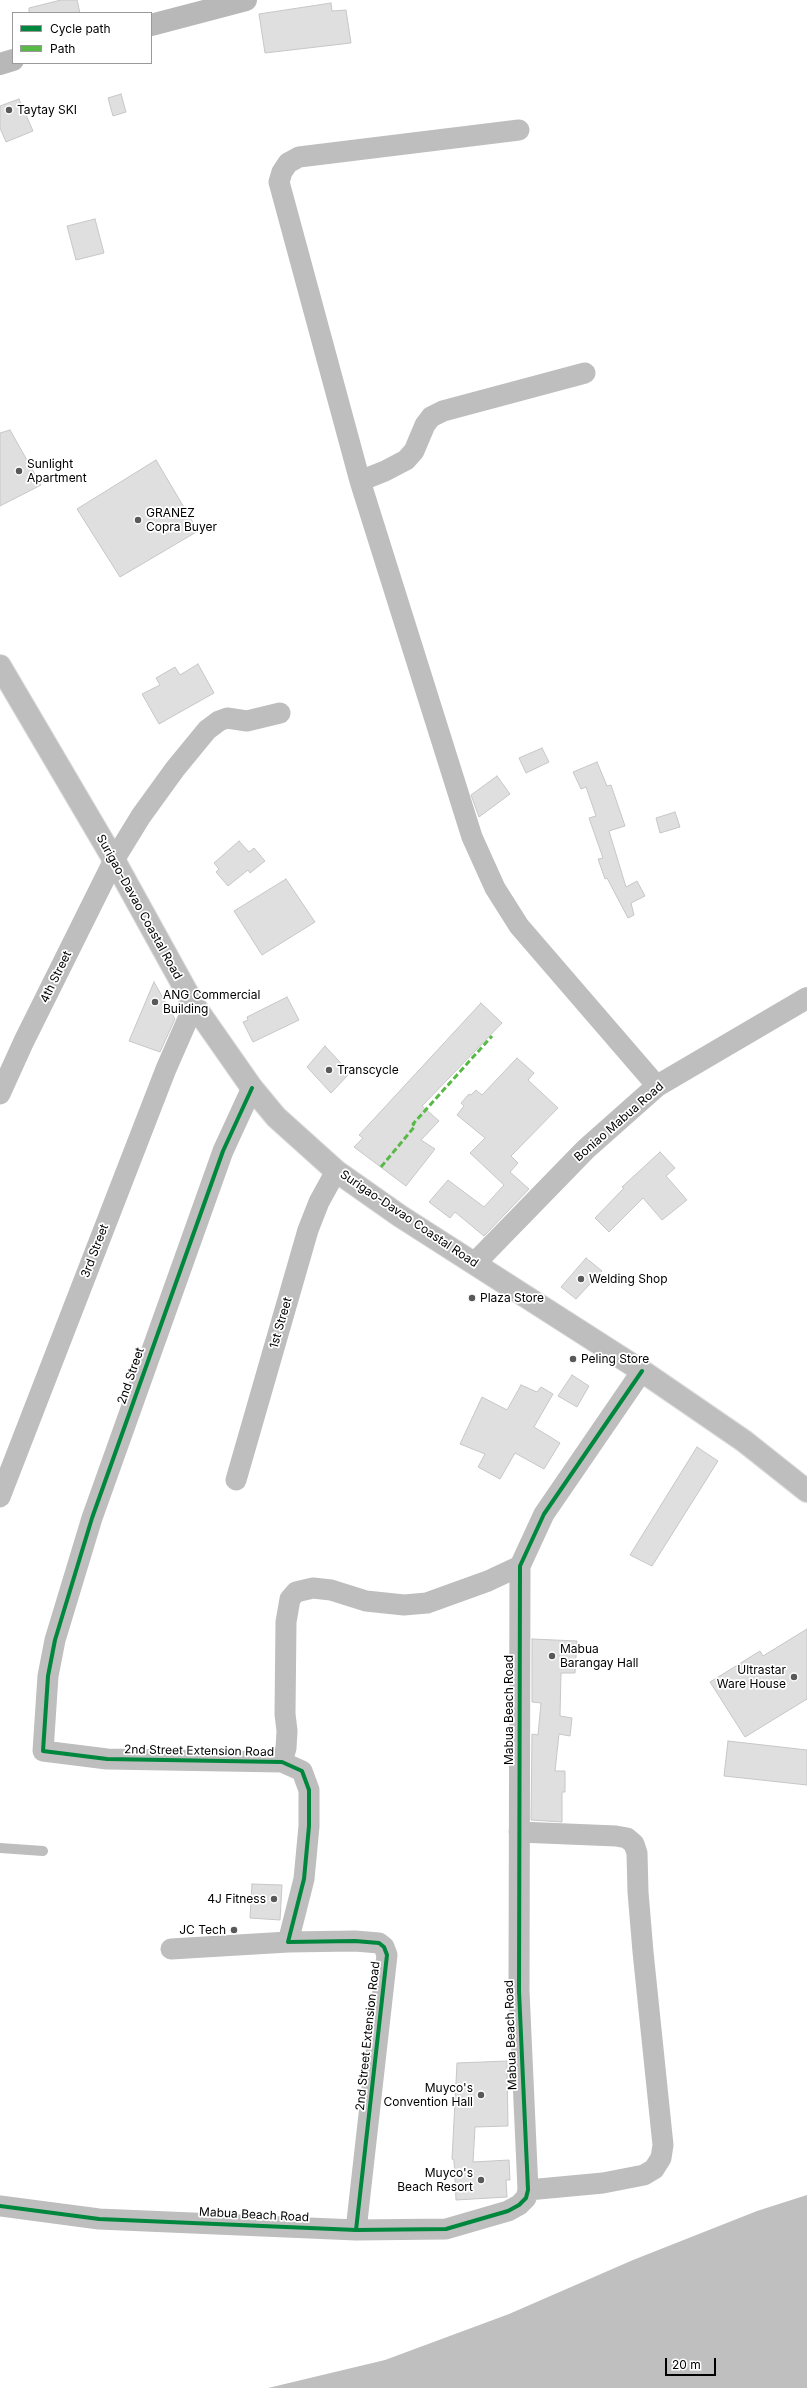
<!DOCTYPE html>
<style>
body{margin:0}
#map{position:relative;width:807px;height:2388px;overflow:hidden;background:#fff;font-family:Inter,sans-serif}
canvas{display:block}
.legend{position:absolute;left:12px;top:12px;width:140px;height:52px;box-sizing:border-box;background:#fff;border:1px solid #999;margin:0;padding:5px 7px;list-style:none;font-size:12px;color:#000}
.legend li{display:flex;align-items:center;gap:8px;height:20px}
.legend b{width:20px;border:1px solid #999}
.scale{position:absolute;left:665px;top:2358px;width:51px;height:18px;box-sizing:border-box;border:2px solid #000;border-top:0;padding-left:5px;font-size:12px;line-height:14px;white-space:nowrap;color:#000;-webkit-text-stroke:3px #fff;paint-order:stroke}
</style>
<div id="map">
<canvas width="807" height="2388"></canvas>
<ul class="legend">
<li><b style="height:5px;background:#00873e"></b>Cycle path</li>
<li><b style="height:5px;background:#58b947"></b>Path</li>
</ul>
<div class="scale">20 m</div>
</div>
<script>
const c = document.querySelector('canvas').getContext('2d');
c.lineJoin = 'round';
function paint(path, color) { c.fillStyle = color; c.fill(path, 'evenodd'); }
const toPath = rows => new Path2D(rows.map(r => 'M' + r).join(''));
function strokePath(path, color, width, dash) { c.strokeStyle = color; c.lineWidth = width; c.lineCap = dash ? 'butt' : 'round'; c.setLineDash(dash || []); c.stroke(path); }
function drawText(font, color, halo, rows, align = 'center') {
  c.font = font + ' Inter,sans-serif'; c.lineWidth = 3.5; c.setLineDash([]); c.textBaseline = 'middle'; c.strokeStyle = halo; c.fillStyle = color; for (const [text, x, y, turn = 0] of rows) {
    c.save(); c.translate(x, y); c.rotate((+turn || 0) * Math.PI / 180); c.textAlign = isNaN(turn) ? turn : align; if (halo) c.strokeText(text, 0, 0); c.fillText(text, 0, 0); c.restore();
  }
}
const water = toPath([
 [807,2195,807,2388,268,2388,385,2360,509,2314,633,2260,757,2211]
]);
const building = toPath([
 [61,0,77,0,80,13,29,13,29,8,61,0],
 [331,3,332,11,346,10,351,43,265,53,259,14,331,3],
 [121,94,126,112,113,116,108,98,121,94],
 [19,99,33,131,6,142,0,128,0,106,19,99],
 [95,219,104,253,76,260,67,226,95,219],
 [10,430,41,485,0,506,0,433,10,430],
 [156,460,198,531,120,577,77,509,156,460],
 [198,664,214,693,159,724,142,694,160,685,156,678,175,667,180,675,198,664],
 [542,748,549,762,526,773,519,758,542,748],
 [597,762,607,786,611,785,625,826,609,831,626,887,637,881,645,896,631,903,634,915,628,918,607,878,605,879,598,859,603,858,589,818,596,816,586,787,581,789,573,772,597,762],
 [497,776,510,794,479,817,471,795,497,776],
 [675,812,680,827,660,833,656,818,675,812],
 [239,841,249,852,254,848,265,861,250,873,248,870,228,886,216,872,219,869,214,863,239,841],
 [286,879,315,922,262,955,234,911,286,879],
 [154,982,175,1019,160,1052,129,1041,154,982],
 [287,997,299,1020,253,1042,243,1022,248,1020,247,1017,287,997],
 [481,1003,502,1023,422,1106,439,1121,421,1140,435,1149,406,1186,354,1147,363,1138,359,1135,481,1003],
 [325,1046,350,1073,331,1093,307,1067,325,1046],
 [517,1058,534,1073,528,1080,558,1108,511,1156,518,1163,510,1172,529,1189,484,1236,455,1212,450,1218,429,1202,448,1180,484,1207,504,1185,470,1153,485,1138,457,1115,464,1106,461,1103,469,1094,471,1095,476,1090,482,1095,517,1058],
 [660,1152,675,1168,666,1176,687,1200,662,1220,643,1198,609,1232,595,1218,624,1188,622,1187,660,1152],
 [586,1258,602,1271,576,1299,561,1287,586,1258],
 [572,1375,589,1386,577,1407,558,1396,572,1375],
 [521,1385,537,1392,541,1387,553,1394,534,1427,560,1443,544,1469,515,1453,500,1479,478,1467,485,1454,460,1444,482,1397,507,1410,521,1385],
 [697,1447,718,1461,652,1566,630,1555,697,1447],
 [807,1629,807,1699,745,1737,710,1682,760,1651,763,1656,807,1629],
 [532,1639,577,1641,575,1673,561,1673,560,1716,572,1718,570,1736,559,1734,555,1771,565,1771,565,1792,562,1792,562,1822,531,1820,532,1734,538,1735,541,1703,532,1702,532,1639],
 [728,1741,807,1750,807,1785,724,1776,728,1741],
 [252,1884,282,1885,280,1920,250,1918,252,1884],
 [507,2061,508,2126,475,2127,473,2162,509,2160,510,2180,506,2180,507,2197,456,2200,454,2160,452,2159,457,2063,507,2061]
]);
const service = toPath([
 [0,1848,43,1851]
]);
const minor = toPath([
 [519,130,299,157,288,163,282,172,279,182,360,481,472,837,495,888,519,926,657,1086],
 [360,481,385,471,406,460,414,451,425,425,431,417,443,411,585,373],
 [252,1088,223,1151,92,1518,55,1640,48,1676,43,1751,107,1759,282,1762,302,1771,309,1790,309,1826,304,1879,288,1942,355,1941,379,1943,384,1947,387,1955,356,2230],
 [0,1094,24,1041,114,860,141,816,175,769,207,730,219,721,227,718,247,721,280,713],
 [236,1480,308,1230,319,1202,336,1171],
 [0,1497,166,1069,194,1005],
 [282,1762,286,1748,287,1731,285,1714,286,1622,290,1599,296,1592,313,1588,331,1590,366,1601,404,1605,427,1603,488,1581,520,1566],
 [519,1832,616,1836,627,1838,634,1844,637,1853,638,1892,643,1952,663,2145,661,2158,654,2169,644,2175,603,2183,528,2190],
 [171,1949,288,1942],
 [0,2206,99,2219,356,2230,446,2229,508,2211,519,2205,526,2198,528,2190,519,1991,520,1566,544,1514,642,1371]
]);
const tertiary = toPath([
 [475,1263,586,1149,657,1086,807,998]
]);
const secondary = toPath([
 [151,25,246,0],
 [0,64,13,60]
]);
const trunk = toPath([
 [0,666,114,860,194,1005,252,1088,276,1117,336,1171,400,1216,642,1371,744,1441,807,1491]
]);
const quiet = toPath([
 [381,1167,415,1126,413,1124,492,1036]
]);
const cycleway = toPath([
 [252,1088,223,1151,92,1518,55,1640,48,1676,43,1751,107,1759,282,1762,302,1771,309,1790,309,1826,304,1879,288,1942,355,1941,379,1943,384,1947,387,1955,356,2230],
 [0,2206,99,2219,356,2230,446,2229,508,2211,519,2205,526,2198,528,2190,519,1991,520,1566,544,1514,642,1371]
]);
const markers = [
 [9,110,4,"#595959"],
 [19,471,4,"#595959"],
 [138,520,4,"#595959"],
 [155,1002,4,"#595959"],
 [329,1070,4,"#595959"],
 [581,1279,4,"#595959"],
 [472,1298,4,"#595959"],
 [573,1359,4,"#595959"],
 [552,1656,4,"#595959"],
 [794,1677,4,"#595959"],
 [274,1899,4,"#595959"],
 [234,1930,4,"#595959"],
 [481,2095,4,"#595959"],
 [481,2180,4,"#595959"]
];
const poiNames = [
 ["Taytay SKI",17,110],
 ["Sunlight",27,464],
 ["Apartment",27,478],
 ["GRANEZ",146,513],
 ["Copra Buyer",146,527],
 ["ANG Commercial",163,995],
 ["Building",163,1009],
 ["Transcycle",337,1070],
 ["Welding Shop",589,1279],
 ["Plaza Store",480,1298],
 ["Peling Store",581,1359],
 ["Mabua",560,1649],
 ["Barangay Hall",560,1663],
 ["Ultrastar",786,1670,"right"],
 ["Ware House",786,1684,"right"],
 ["4J Fitness",266,1899,"right"],
 ["JC Tech",226,1930,"right"],
 ["Muyco's",473,2088,"right"],
 ["Convention Hall",473,2102,"right"],
 ["Muyco's",473,2173,"right"],
 ["Beach Resort",473,2187,"right"]
];
const streetNames = [
 ["Surigao-Davao Coastal Road",139,907,61],
 ["4th Street",56,977,-64],
 ["Boniao Mabua Road",619,1122,-41],
 ["Surigao-Davao Coastal Road",409,1219,34],
 ["3rd Street",95,1251,-69],
 ["1st Street",281,1323,-74],
 ["2nd Street",131,1376,-71],
 ["Mabua Beach Road",509,1710,-90],
 ["2nd Street Extension Road",199,1751,1],
 ["Mabua Beach Road",511,2035,-92],
 ["2nd Street Extension Road",368,2036,-84],
 ["Mabua Beach Road",254,2215,3]
];
paint(water, '#bfbfbf');
paint(building, '#dfdfdf');
strokePath(building, '#c7c7c7', 1);
strokePath(trunk, '#dbdbdb', 24);
strokePath(service, '#bebebe', 10);
strokePath(minor, '#bebebe', 21);
strokePath(tertiary, '#bebebe', 22);
strokePath(secondary, '#b8b8b8', 22);
strokePath(trunk, '#bebebe', 22);
strokePath(quiet, '#58b947', 3, [6, 3]);
strokePath(cycleway, '#00873e', 4);
for (const [x, y, r, color] of markers) { const dot = new Path2D(); dot.arc(x, y, r, 0, 2 * Math.PI); c.fillStyle = color; c.fill(dot); strokePath(dot, '#fff', 1.5); }
drawText('12px', '#000', '#fff', poiNames, 'left');
drawText('12px', '#000', '#fff', streetNames);
</script>
